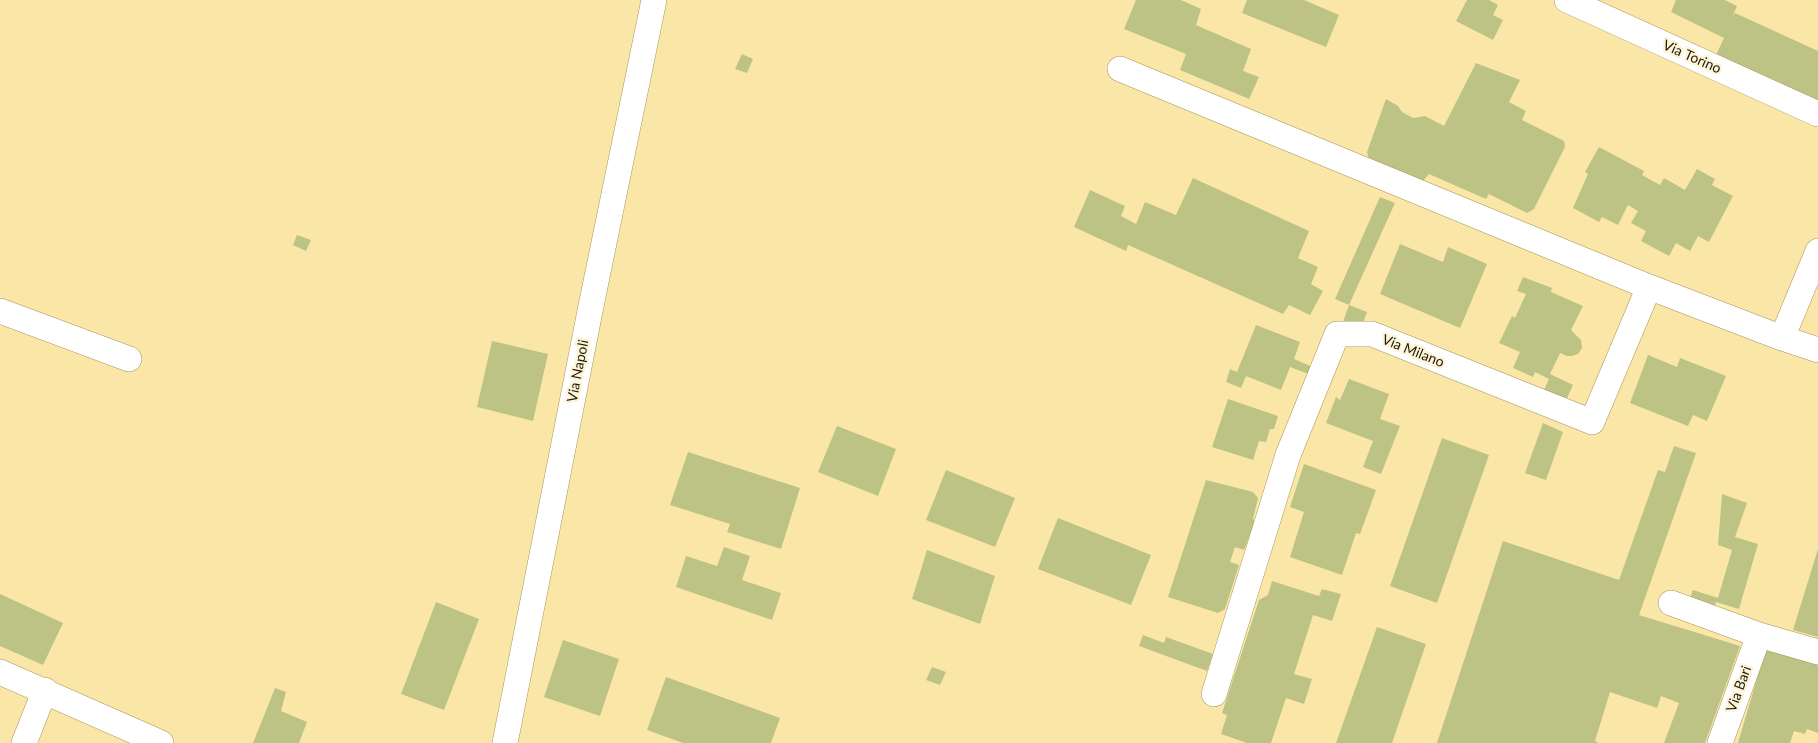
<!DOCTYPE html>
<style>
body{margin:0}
canvas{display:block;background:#fae7a7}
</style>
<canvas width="1818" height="743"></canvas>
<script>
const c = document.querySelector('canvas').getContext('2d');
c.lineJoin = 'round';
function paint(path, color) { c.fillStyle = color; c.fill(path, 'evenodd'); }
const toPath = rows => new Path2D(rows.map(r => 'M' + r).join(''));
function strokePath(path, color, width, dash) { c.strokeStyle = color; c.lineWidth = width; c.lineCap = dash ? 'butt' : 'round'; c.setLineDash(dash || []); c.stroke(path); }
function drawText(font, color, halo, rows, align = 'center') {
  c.font = font + ' Lato,sans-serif'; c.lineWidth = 5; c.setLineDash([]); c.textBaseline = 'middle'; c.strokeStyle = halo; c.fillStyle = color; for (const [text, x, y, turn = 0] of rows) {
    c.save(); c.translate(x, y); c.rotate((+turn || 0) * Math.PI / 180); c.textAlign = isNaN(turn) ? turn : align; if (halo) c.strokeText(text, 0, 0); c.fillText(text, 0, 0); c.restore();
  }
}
const building = toPath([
 [1136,0,1181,0,1201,9,1196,25,1251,49,1243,71,1259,77,1249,99,1180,70,1186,54,1124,29],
 [1247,0,1304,0,1339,15,1326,47,1242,13],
 [1467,0,1489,0,1498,5,1493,15,1503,20,1493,40,1456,21],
 [1676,0,1725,0,1737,6,1732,18,1735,13,1818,51,1818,102,1716,55,1724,38,1671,12],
 [742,54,753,59,747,73,735,69],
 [1476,63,1520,80,1509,102,1526,111,1522,120,1564,141,1565,147,1534,209,1527,213,1489,194,1486,199,1429,174,1423,181,1369,159,1367,152,1386,99,1398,106,1402,112,1413,118,1425,116,1444,126],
 [1599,147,1644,171,1642,175,1660,185,1664,178,1685,190,1697,169,1715,179,1712,185,1733,196,1709,242,1698,236,1690,251,1676,243,1669,256,1641,241,1646,231,1631,223,1638,211,1628,205,1618,225,1602,217,1599,222,1573,208,1588,174,1585,172],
 [1193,178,1309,231,1298,258,1318,267,1311,284,1323,291,1310,315,1289,305,1283,314,1128,245,1126,251,1074,227,1090,190,1125,206,1121,216,1136,224,1145,202,1176,215],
 [1380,197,1395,203,1349,305,1335,299],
 [297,235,311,240,306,251,293,245],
 [1400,244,1443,262,1448,247,1487,264,1460,328,1380,294],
 [1523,277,1552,288,1551,292,1583,306,1571,330,1581,340,1582,348,1578,354,1572,356,1567,356,1560,353,1550,374,1573,385,1562,409,1540,399,1549,379,1535,372,1533,377,1513,368,1520,352,1499,343,1512,316,1515,318,1526,294,1517,291],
 [1349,305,1367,312,1360,331,1343,322],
 [1256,325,1300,342,1294,359,1315,368,1311,375,1290,367,1281,390,1246,376,1241,388,1226,382,1230,369,1237,372],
 [492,341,548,354,533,421,477,407],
 [1648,355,1677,367,1680,358,1726,376,1707,421,1693,415,1688,426,1630,403],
 [1349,379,1389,394,1380,419,1400,426,1381,474,1363,467,1373,441,1326,423,1336,397,1340,400],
 [1228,399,1278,416,1274,429,1270,429,1266,442,1259,441,1253,460,1212,447],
 [1543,423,1563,432,1546,480,1525,473],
 [837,426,896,449,878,496,818,472],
 [1442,438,1489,455,1437,603,1390,586],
 [1674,446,1696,453,1639,615,1740,646,1705,743,1664,743,1679,703,1661,696,1657,708,1610,692,1595,741,1599,743,1437,743,1503,541,1619,580,1658,470,1665,472],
 [688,452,800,488,781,549,727,532,730,524,670,505],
 [1304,464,1376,490,1360,534,1356,533,1342,575,1290,557,1304,512,1290,507],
 [946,470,1015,498,995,547,926,520],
 [1206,480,1253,492,1258,498,1253,519,1255,521,1244,550,1235,547,1230,562,1239,565,1225,609,1218,613,1168,597],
 [1722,494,1747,503,1735,537,1758,544,1739,609,1716,602,1715,606,1690,598,1693,590,1718,598,1732,550,1718,545],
 [1058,518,1151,555,1131,605,1038,569],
 [724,547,750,556,742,580,781,593,772,620,676,587,686,556,717,566],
 [1818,549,1818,637,1793,630],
 [927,550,995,576,980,624,912,599],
 [1272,581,1319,596,1322,589,1341,594,1332,621,1313,615,1294,674,1312,679,1304,704,1286,698,1271,743,1247,743,1221,734,1227,715,1222,713,1259,600,1268,595],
 [0,594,63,623,43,665,0,646],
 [436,602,479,619,444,710,401,694],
 [1377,627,1426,644,1392,743,1336,743],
 [1143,635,1164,643,1166,637,1213,654,1207,671,1139,646],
 [563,640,619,659,600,716,544,697],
 [1766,648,1818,664,1818,733,1807,729,1805,734,1794,731,1790,743,1738,743],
 [932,667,946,672,940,685,926,680],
 [666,677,780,718,771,743,683,743,647,730],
 [275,688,286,692,281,711,307,722,299,743,253,743]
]);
const street = toPath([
 [1567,0,1818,114],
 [1120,69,1649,287,1782,338,1818,350],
 [0,311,129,359],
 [1782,338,1818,251],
 [1671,603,1759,635,1818,652],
 [0,672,161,743],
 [1214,694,1288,455,1337,334,1372,334,1592,422,1649,287],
 [24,743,45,690],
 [505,743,591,306,654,0],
 [1720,743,1759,635]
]);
const streetNames = [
 ["Via Torino",1692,57,24],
 ["Via Milano",1413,351,22],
 ["Via Napoli",578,371,-79],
 ["Via Bari",1739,689,-70]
];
paint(building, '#bcc385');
strokePath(street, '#a69457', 26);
strokePath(street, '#fff', 25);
drawText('14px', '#221b03', '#fcf5dc', streetNames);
</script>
